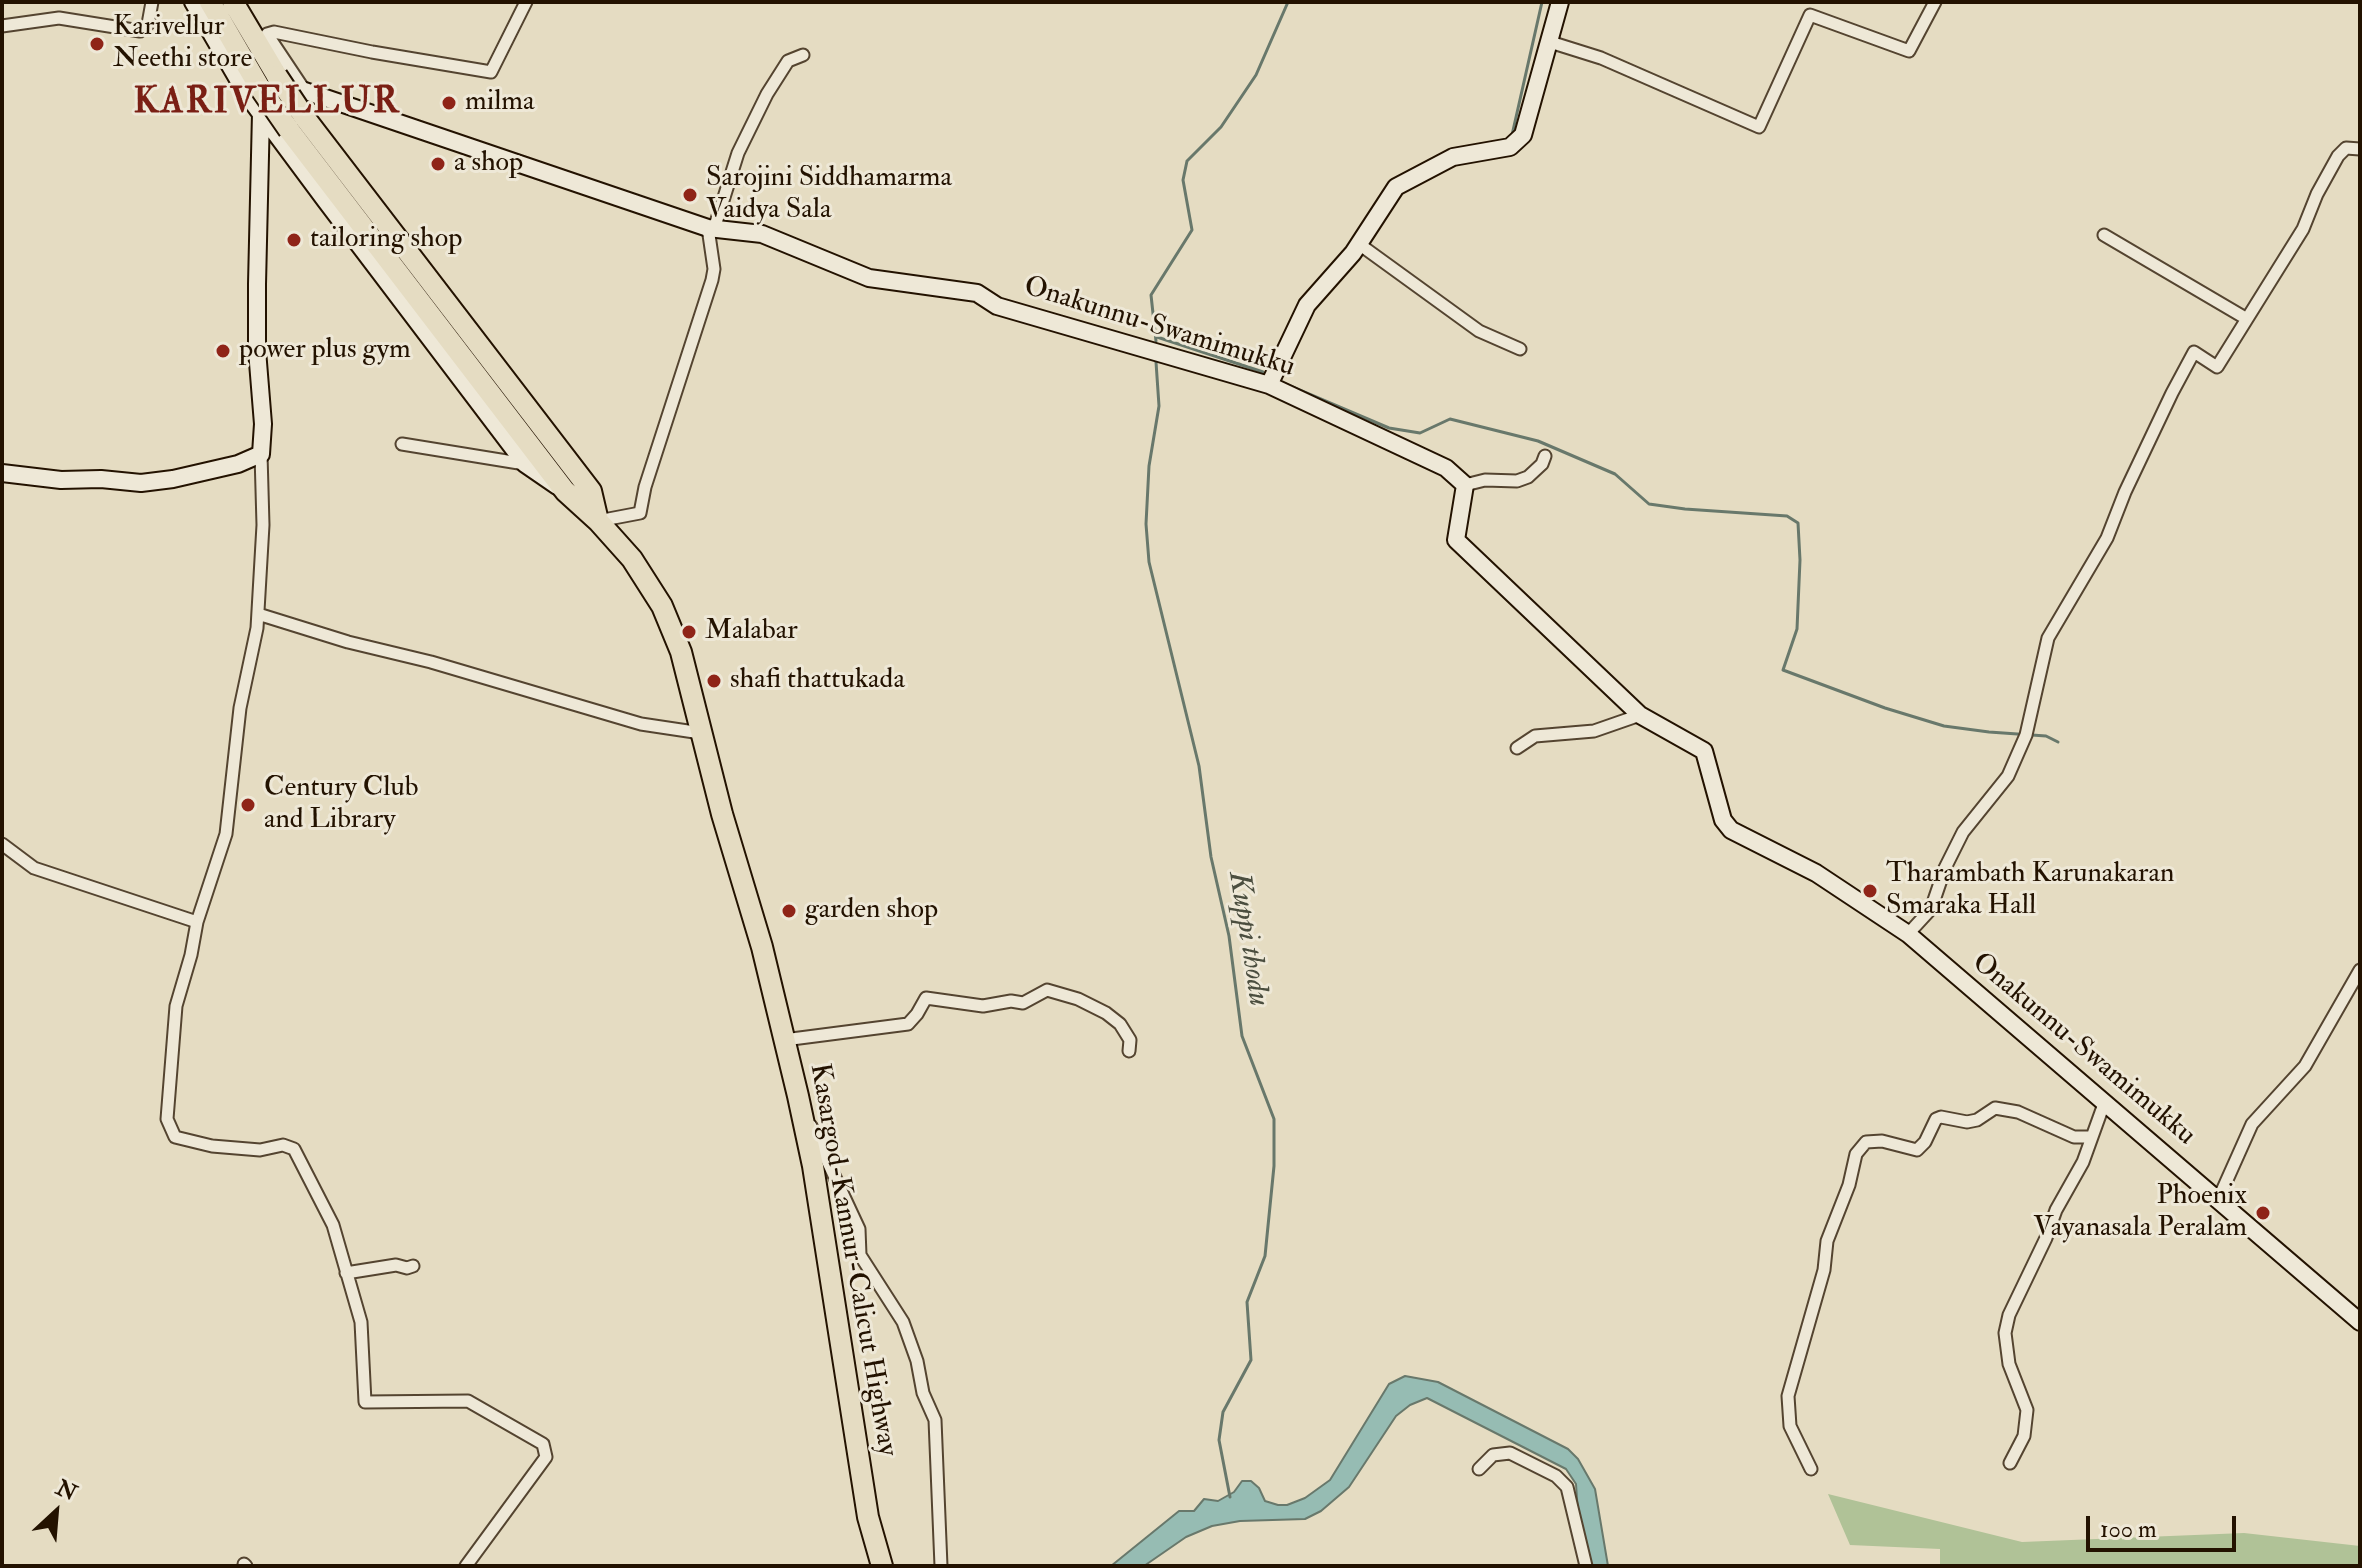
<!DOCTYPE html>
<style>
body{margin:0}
#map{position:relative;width:2362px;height:1568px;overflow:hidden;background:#e5dcc2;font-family:"IM FELL Double Pica",serif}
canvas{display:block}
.frame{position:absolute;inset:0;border:4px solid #231200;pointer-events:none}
.north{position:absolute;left:16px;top:1472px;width:80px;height:80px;-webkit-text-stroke:6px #eee8d7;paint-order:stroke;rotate:26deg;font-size:22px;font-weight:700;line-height:32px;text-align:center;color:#231200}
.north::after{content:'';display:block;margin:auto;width:28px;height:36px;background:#231200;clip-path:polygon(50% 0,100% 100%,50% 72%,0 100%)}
.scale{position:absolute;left:2086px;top:1516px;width:150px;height:36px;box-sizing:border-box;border:4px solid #231200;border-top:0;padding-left:10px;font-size:24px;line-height:28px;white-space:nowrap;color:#231200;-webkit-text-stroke:6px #eee8d7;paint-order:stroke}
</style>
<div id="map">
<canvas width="2362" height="1568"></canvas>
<div class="frame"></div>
<div class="north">N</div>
<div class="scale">100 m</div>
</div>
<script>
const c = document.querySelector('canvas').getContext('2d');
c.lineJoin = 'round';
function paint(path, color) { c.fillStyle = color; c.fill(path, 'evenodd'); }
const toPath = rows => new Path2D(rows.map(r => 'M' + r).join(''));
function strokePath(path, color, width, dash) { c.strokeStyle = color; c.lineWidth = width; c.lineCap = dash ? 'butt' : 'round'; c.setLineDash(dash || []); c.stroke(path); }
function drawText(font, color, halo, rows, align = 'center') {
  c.font = font + ' "IM FELL Double Pica",serif'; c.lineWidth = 6; c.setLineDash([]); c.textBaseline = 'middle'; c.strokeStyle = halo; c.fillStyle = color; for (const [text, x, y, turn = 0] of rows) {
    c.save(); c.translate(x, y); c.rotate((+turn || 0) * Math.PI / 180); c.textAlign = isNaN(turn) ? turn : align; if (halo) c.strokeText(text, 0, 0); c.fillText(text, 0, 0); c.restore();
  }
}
const green = toPath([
 [1828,1494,2022,1542,2244,1533,2360,1546,2360,1566,1940,1566,1940,1549,1850,1545]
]);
const water = toPath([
 [1405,1376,1438,1382,1568,1449,1578,1459,1595,1489,1608,1566,1591,1566,1578,1513,1576,1484,1566,1469,1427,1398,1410,1405,1396,1416,1349,1487,1321,1511,1305,1519,1240,1521,1212,1526,1186,1537,1144,1566,1111,1566,1179,1511,1194,1511,1204,1499,1218,1501,1234,1492,1242,1481,1251,1481,1259,1488,1265,1501,1278,1505,1287,1505,1305,1498,1330,1480,1389,1384,1405,1376]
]);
const stream = toPath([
 [1512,135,1542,2],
 [1157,337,1263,372],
 [1156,341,1151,295,1192,230,1183,180,1187,161,1221,127,1256,75,1288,2],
 [1156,362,1159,406,1149,466,1146,524,1149,562,1199,766,1211,857,1229,936,1242,1036,1274,1119,1274,1166,1265,1256,1247,1302,1251,1360,1223,1412,1219,1440,1230,1497],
 [1283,383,1389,428,1420,433,1450,419,1538,441,1615,474,1649,504,1685,509,1787,516,1798,523,1800,560,1797,629,1783,670,1885,708,1944,726,1989,732,2046,736,2058,742]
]);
const street = toPath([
 [2,26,59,18,140,31,148,24,152,2],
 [1550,42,1601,58,1759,127,1810,15,1909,51,1935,2],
 [305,91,267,34,274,32,372,52,491,72,526,2],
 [714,229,738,153,767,94,788,61,803,55],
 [2104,235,2247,319],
 [1359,244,1479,331,1520,349],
 [402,444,525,464],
 [261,454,263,525,257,628,240,708,226,834,197,922,191,955,176,1006,167,1119,175,1137,212,1146,260,1150,283,1145,294,1149,333,1225,361,1322,365,1402,468,1401,543,1444,546,1457,466,1566],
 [1465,485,1485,480,1517,481,1528,477,1542,464,1545,456],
 [598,521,640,513,645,487,712,280,714,269,708,228],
 [258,614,348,642,431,662,641,724,701,733],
 [1517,748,1535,736,1594,731,1640,715],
 [2,844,34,868,197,922],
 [1908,934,1931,909,1945,868,1963,832,2008,776,2026,735,2048,638,2107,538,2125,492,2172,393,2194,352,2217,367,2303,229,2317,194,2338,156,2346,148,2360,149],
 [784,1040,908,1024,917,1014,926,998,983,1006,1011,1001,1023,1003,1047,990,1078,999,1106,1013,1120,1024,1130,1040,1129,1051],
 [811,1126,859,1229,860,1255,903,1322,917,1361,923,1393,935,1420,941,1566],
 [2218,1200,2252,1124,2305,1066,2360,970],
 [346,1273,396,1265,407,1268,413,1266],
 [2010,1463,2024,1436,2027,1410,2009,1364,2005,1333,2009,1315,2046,1238,2056,1210,2083,1162,2105,1101],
 [1479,1469,1493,1455,1510,1453,1556,1476,1567,1487,1586,1566],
 [1811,1469,1790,1426,1788,1396,1824,1270,1827,1241,1849,1185,1856,1154,1866,1142,1882,1141,1917,1150,1925,1142,1936,1119,1941,1117,1967,1122,1977,1120,1995,1108,2018,1112,2074,1137,2091,1137],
 [244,1564,246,1566]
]);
const secondary = toPath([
 [193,2,247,95,325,200,525,464,557,486],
 [1269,385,1307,305,1353,253,1396,187,1453,157,1510,147,1523,135,1560,2],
 [2,473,61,480,101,479,141,483,173,479,238,464,261,454,263,424,257,350,257,284,261,113,305,91,708,228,762,234,869,278,977,293,997,306,1269,385,1446,468,1465,485,1456,540,1640,715,1704,751,1723,820,1731,830,1816,873,1908,934,2360,1322]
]);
const highway = toPath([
 [210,2,260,88],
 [233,2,277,76],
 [305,118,591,491,598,521],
 [289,130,565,491,598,521,632,559,662,606,681,652,722,814,762,947,798,1096,813,1166,868,1517,882,1566]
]);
const highwayBridge = toPath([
 [277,76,305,118],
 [260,88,289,130]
]);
const markers = [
 [97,44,8,"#8f2418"],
 [449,103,8,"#8f2418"],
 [438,164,8,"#8f2418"],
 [690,195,8,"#8f2418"],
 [294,240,8,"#8f2418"],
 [223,351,8,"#8f2418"],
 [689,632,8,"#8f2418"],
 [714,681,8,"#8f2418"],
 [248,805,8,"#8f2418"],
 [1870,891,8,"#8f2418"],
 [789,911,8,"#8f2418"],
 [2263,1213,8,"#8f2418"]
];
const poiNames = [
 ["Karivellur",113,28],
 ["Neethi store",113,60],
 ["milma",465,103],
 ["a shop",454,164],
 ["Sarojini Siddhamarma",706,179],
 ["Vaidya Sala",706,211],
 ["tailoring shop",310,240],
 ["power plus gym",239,351],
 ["Malabar",705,632],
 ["shafi thattukada",730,681],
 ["Century Club",264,789],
 ["and Library",264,821],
 ["Tharambath Karunakaran",1886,875],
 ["Smaraka Hall",1886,907],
 ["garden shop",805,911],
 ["Phoenix",2247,1197,"right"],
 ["Vayanasala Peralam",2247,1229,"right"]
];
const streetNames = [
 ["Onakunnu-Swamimukku",1159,328,17],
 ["Onakunnu-Swamimukku",2083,1050,40],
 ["Kasargod-Kannur-Calicut Highway",852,1260,80]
];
const waterNames = [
 ["Kuppi thodu",1247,939,81]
];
const districtNames = [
 ["KARIVELLUR",267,104]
];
paint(green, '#b0c297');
paint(water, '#96bcb3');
strokePath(water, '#68786b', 2);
strokePath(stream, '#68786b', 3);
strokePath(street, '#544430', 15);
strokePath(secondary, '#231200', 20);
strokePath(highway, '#231200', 24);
strokePath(street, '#eee8d7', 11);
strokePath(secondary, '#eee8d7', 16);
strokePath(highway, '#e5dcc2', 20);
strokePath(highwayBridge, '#231200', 24, []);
strokePath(highwayBridge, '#e5dcc2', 20);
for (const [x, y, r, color] of markers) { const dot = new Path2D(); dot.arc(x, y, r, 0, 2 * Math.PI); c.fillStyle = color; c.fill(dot); strokePath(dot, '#eee8d7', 3); }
drawText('28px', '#231200', '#eee8d7', poiNames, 'left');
drawText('28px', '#231200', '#eee8d7', streetNames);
drawText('italic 30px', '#4b4e3f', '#eee8d7', waterNames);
c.letterSpacing = '2px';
drawText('bold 36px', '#7a1f14', '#eee8d7', districtNames);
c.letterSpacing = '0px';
</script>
